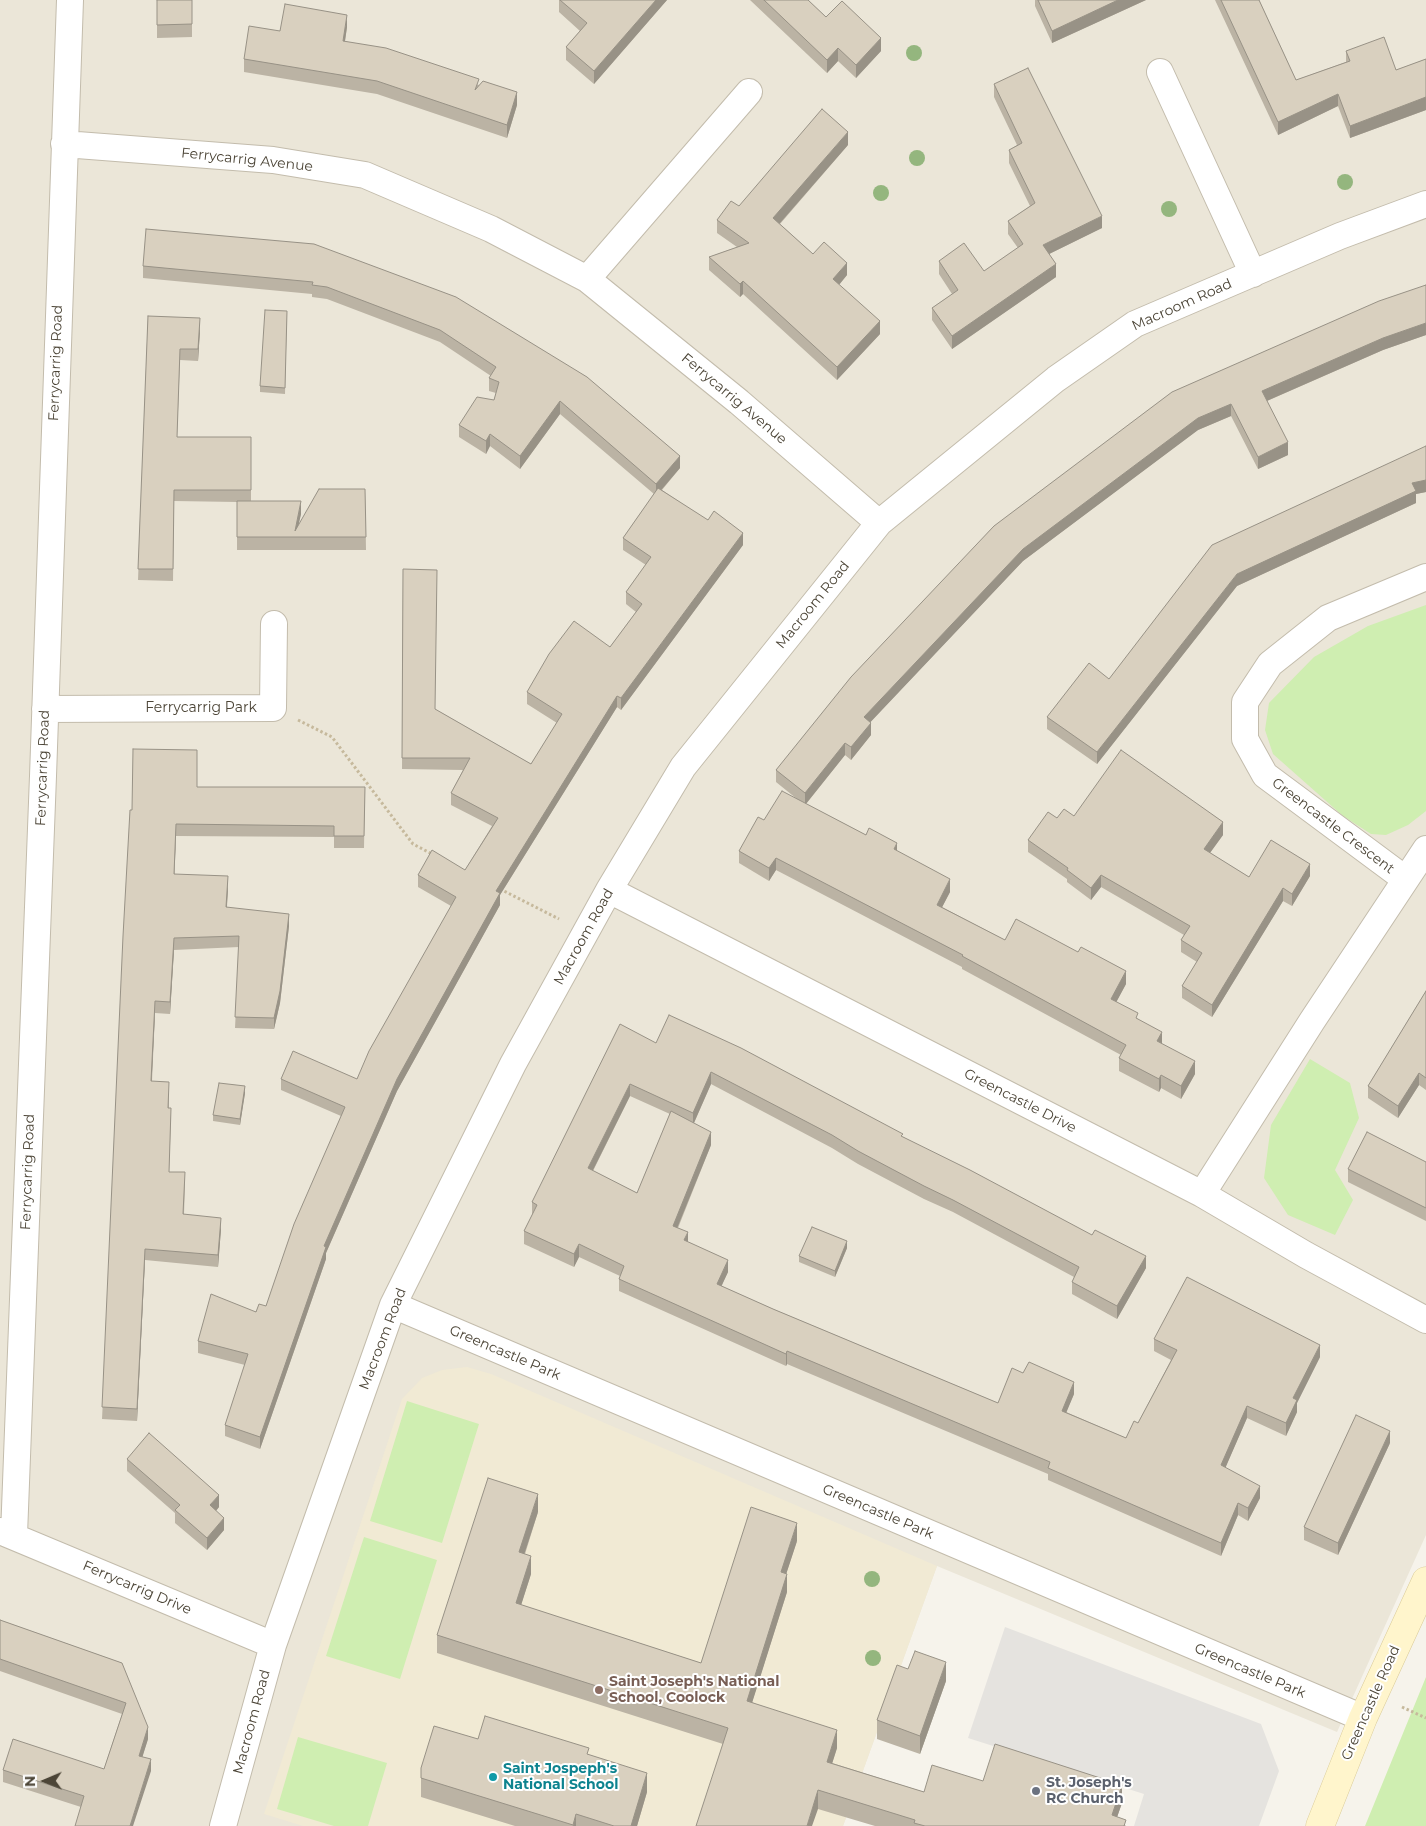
<!DOCTYPE html>
<style>
body{margin:0}
#map{position:relative;width:1426px;height:1826px;overflow:hidden;background:#f6f3eb;font-family:Montserrat,sans-serif}
canvas{display:block}
.north{position:absolute;left:20px;top:1756px;width:50px;height:50px;-webkit-text-stroke:4px #fff;paint-order:stroke;rotate:269deg;font-size:14px;font-weight:700;line-height:20px;text-align:center;color:#4c4537}
.north::after{content:'';display:block;margin:auto;width:18px;height:22px;background:#4c4537;clip-path:polygon(50% 0,100% 100%,50% 72%,0 100%)}
</style>
<div id="map">
<canvas width="1426" height="1826"></canvas>
<div class="north">N</div>
</div>
<script>
const c = document.querySelector('canvas').getContext('2d');
c.lineJoin = 'round';
function paint(path, color) { c.fillStyle = color; c.fill(path, 'evenodd'); }
const toPath = rows => new Path2D(rows.map(r => 'M' + r).join(''));
function strokePath(path, color, width, dash) { c.strokeStyle = color; c.lineWidth = width; c.lineCap = dash ? 'butt' : 'round'; c.setLineDash(dash || []); c.stroke(path); }
function drawText(font, color, halo, rows, align = 'center') {
  c.font = font + ' Montserrat,sans-serif'; c.lineWidth = 4; c.setLineDash([]); c.textBaseline = 'middle'; c.strokeStyle = halo; c.fillStyle = color; for (const [text, x, y, turn = 0] of rows) {
    c.save(); c.translate(x, y); c.rotate((+turn || 0) * Math.PI / 180); c.textAlign = isNaN(turn) ? turn : align; if (halo) c.strokeText(text, 0, 0); c.fillText(text, 0, 0); c.restore();
  }
}
const residential = toPath([
 [0,0,1426,0,1426,1535,1337,1732,937,1566,843,1826,0,1826]
]);
const education = toPath([
 [467,1367,491,1374,937,1566,843,1826,303,1826,264,1814,402,1399,422,1378,442,1370]
]);
const green = toPath([
 [1426,605,1426,811,1408,825,1386,835,1371,834,1343,816,1273,754,1265,730,1269,703,1314,657,1368,626],
 [1310,1059,1350,1083,1359,1118,1335,1170,1353,1200,1335,1235,1288,1215,1264,1178,1271,1125],
 [407,1401,479,1424,442,1543,370,1521],
 [364,1537,437,1560,400,1679,326,1656],
 [1426,1677,1426,1826,1365,1826],
 [298,1737,387,1763,368,1826,334,1826,277,1809]
]);
const parking = toPath([
 [1005,1627,1261,1724,1279,1771,1259,1826,1134,1826,1144,1794,968,1738]
]);
const path = toPath([
 [298,720,332,737,413,844,432,854],
 [500,889,559,919],
 [1402,1707,1426,1718]
]);
const street = toPath([
 [1160,72,1253,274],
 [64,144,273,160,365,175,491,229,587,279,739,402,879,523],
 [587,279,749,92],
 [45,709,273,708,274,624],
 [1405,879,1265,775,1245,739,1245,702,1270,664,1328,618,1426,577],
 [609,890,1202,1194,1306,1255,1426,1320],
 [1202,1194,1312,1021,1426,849],
 [393,1305,1363,1718],
 [0,1531,273,1645],
 [14,1535,43,776,70,0],
 [223,1826,273,1645,393,1305,513,1064,609,890,683,767,879,523,1056,379,1135,324,1340,236,1426,204]
]);
const secondary = toPath([
 [1320,1826,1363,1718,1426,1581]
]);
const trees = [
 [914,53],
 [917,158],
 [1345,182],
 [881,193],
 [1169,209],
 [872,1579],
 [873,1658]
];
const wall = toPath([
 [157,0,192,0,192,37,157,38],
 [559,0,667,0,594,84,566,60,566,47,580,31,559,12],
 [750,0,808,0,826,17,881,51,856,78,838,61,827,73],
 [1035,0,1146,0,1052,43,1035,6],
 [1215,0,1259,0,1296,80,1346,62,1346,51,1396,70,1426,59,1426,110,1350,138,1338,106,1278,135],
 [347,27,345,41,479,85,517,105,507,138,377,94,244,72,244,59,280,31],
 [994,84,1102,228,1049,254,1056,277,952,349,932,320,932,308,952,294,939,274,939,261,984,271,1018,248,1008,234,1008,221,1030,206,1009,163,1009,150,1017,145,994,97],
 [848,145,780,224,813,254,847,275,839,285,880,334,837,380,743,294,740,297,709,270,709,257,737,247,717,233,717,220,739,206],
 [314,244,680,468,662,490,743,545,621,710,617,707,500,895,500,905,397,1091,326,1253,326,1259,260,1449,225,1436,225,1425,245,1365,198,1353,198,1341,266,1306,341,1116,281,1090,281,1079,357,1079,451,906,418,887,418,875,465,870,492,826,451,805,451,793,463,770,402,769,403,569,435,709,531,764,557,723,527,704,527,692,610,647,636,612,626,604,626,592,646,565,623,550,623,538,654,494,560,414,520,469,490,446,486,454,459,437,459,425,494,400,496,393,489,391,489,378,491,376,440,342,327,299,312,297,312,294,143,278,143,266],
 [1426,285,1426,335,1383,350,1267,401,1288,455,1258,469,1231,416,1198,430,1023,561,870,722,871,735,851,760,845,755,806,804,897,851,950,892,942,907,1005,940,1126,984,1116,1002,1138,1019,1162,1044,1195,1074,1181,1099,1161,1088,1159,1092,1119,1071,1119,1058,1121,1055,962,969,962,967,776,870,769,881,739,863,739,851,764,820,797,799,776,782,776,770,994,526],
 [287,311,285,394,260,392,260,386],
 [148,316,200,330,198,361,180,360,177,437,251,437,251,501,301,514,298,525,365,489,366,550,237,550,237,502,174,501,173,581,138,580],
 [1426,446,1426,492,1416,494,1416,503,1237,586,1097,764,1047,729,1047,717,1109,679],
 [197,787,365,787,364,848,334,848,334,837,176,836,174,874,228,888,227,907,289,926,280,1003,274,1029,235,1028,239,947,174,950,170,1014,155,1013,152,1081,169,1094,169,1108,171,1119,169,1172,185,1184,184,1214,221,1229,218,1267,145,1260,137,1421,102,1419,132,810],
 [1074,816,1223,835,1210,853,1249,877,1310,876,1292,906,1283,901,1212,1017,1182,998,1182,986,1197,962,1181,952,1181,940,1184,935,1101,887,1091,900,1067,882,1067,879,1028,852,1028,840,1057,818],
 [1426,991,1426,1090,1419,1085,1398,1118,1368,1098,1368,1086],
 [656,1043,903,1137,1146,1268,1117,1319,1072,1294,1072,1282,1074,1277,953,1212,924,1199,858,1164,832,1148,711,1084,694,1123,711,1145,678,1228,688,1242,728,1272,721,1286,773,1309,998,1403,1074,1394,1066,1412,1126,1438,1138,1423,1171,1360,1154,1351,1154,1339,1320,1357,1297,1403,1297,1412,1286,1436,1247,1418,1225,1468,1260,1498,1248,1521,1238,1515,1221,1556,1048,1480,1048,1474,787,1364,786,1366,619,1291,619,1279,620,1276,579,1257,574,1267,524,1244,524,1231,532,1215,532,1202],
 [630,1096,670,1114,637,1193,593,1171],
 [245,1093,240,1125,213,1121,213,1115],
 [1426,1162,1426,1221,1348,1182,1348,1169],
 [847,1248,835,1277,799,1262,799,1256],
 [1390,1443,1338,1555,1304,1540,1304,1527],
 [127,1459,219,1507,216,1511,224,1530,207,1550,175,1523,175,1513,127,1471],
 [538,1512,525,1554,531,1574,521,1605,701,1663,797,1541,786,1574,787,1592,752,1702,837,1748,832,1763,924,1792,983,1781,1122,1803,1117,1817,1126,1826,875,1826,818,1809,723,1744,437,1653,437,1635],
 [0,1620,122,1663,148,1739,142,1757,151,1771,81,1807,3,1782,3,1770,104,1769,122,1714,0,1671],
 [908,1669,946,1681,920,1754,877,1739,877,1720],
 [478,1739,589,1755,647,1792,637,1826,515,1826,421,1797,421,1778]
]);
const shadedWall = toPath([
 [656,0,667,0,594,84,594,71],
 [1118,0,1146,0,1052,43,1052,31],
 [347,15,347,27,343,54,343,41],
 [881,38,881,51,856,78,856,65],
 [838,48,838,61,827,73,827,60],
 [517,92,517,105,507,138,507,125],
 [1338,94,1338,106,1278,135,1278,122],
 [1426,97,1426,110,1350,138,1350,126],
 [848,132,848,145,773,231,773,218],
 [1102,216,1102,228,1043,257,1043,245],
 [847,263,847,275,833,292,833,279],
 [1056,264,1056,277,952,349,952,336],
 [743,281,743,294,740,297,740,284],
 [200,318,200,330,198,361,198,349],
 [880,321,880,334,837,380,837,367],
 [1426,323,1426,335,1383,350,1262,403,1262,391,1383,338],
 [560,401,560,414,520,469,520,456],
 [1231,404,1231,416,1198,430,1023,561,864,729,864,717,1023,549,1198,418],
 [490,434,490,446,486,454,486,441],
 [1288,442,1288,455,1258,469,1258,457],
 [680,456,680,468,656,496,656,484],
 [1426,480,1426,492,1416,494,1416,503,1237,586,1097,764,1097,752,1237,574,1412,483],
 [301,501,301,514,296,537,295,531],
 [743,533,743,545,621,710,621,698],
 [617,696,617,707,500,895,500,905,397,1091,326,1253,326,1259,260,1449,260,1437,324,1246,397,1079,496,891],
 [871,723,871,735,851,760,851,747],
 [845,743,845,755,805,805,805,793],
 [1223,822,1223,835,1204,861,1204,849],
 [176,824,176,836,174,885,174,874],
 [897,843,897,856,894,849],
 [776,858,776,870,769,881,769,868],
 [1310,864,1310,876,1292,906,1292,894],
 [1101,875,1101,887,1091,900,1091,888],
 [228,876,228,888,226,919,226,907],
 [950,879,950,892,937,917,937,905],
 [1283,888,1283,901,1212,1017,1212,1005],
 [289,914,289,926,280,1003,274,1029,274,1018],
 [174,938,174,950,170,1014,170,1002],
 [1126,971,1126,984,1111,1012,1111,999],
 [155,1001,155,1013,151,1093,151,1081],
 [1162,1032,1162,1044,1157,1041],
 [1195,1061,1195,1074,1181,1099,1181,1086],
 [711,1072,711,1084,693,1125,693,1113],
 [1419,1073,1419,1085,1398,1118,1398,1106],
 [1161,1075,1161,1088,1159,1092,1159,1079],
 [630,1084,630,1096,588,1180,588,1168],
 [245,1086,245,1093,240,1125,240,1119],
 [711,1132,711,1145,673,1238,673,1226],
 [221,1218,221,1229,218,1267,218,1255],
 [688,1232,688,1244,684,1240],
 [847,1241,847,1248,835,1277,835,1271],
 [579,1244,579,1257,574,1267,574,1254],
 [145,1249,145,1260,137,1421,137,1409],
 [1146,1256,1146,1268,1117,1319,1117,1306],
 [728,1260,728,1272,717,1296,717,1284],
 [1320,1345,1320,1357,1297,1403,1297,1412,1286,1436,1286,1423,1293,1398],
 [787,1351,787,1364,786,1366,786,1354],
 [1074,1382,1074,1394,1062,1423,1062,1411],
 [1247,1406,1247,1418,1221,1478,1221,1465],
 [1390,1431,1390,1443,1338,1555,1338,1543],
 [1260,1486,1260,1498,1248,1521,1248,1508],
 [538,1494,538,1512,519,1570,519,1552],
 [219,1495,219,1507,210,1518,210,1505],
 [1238,1503,1238,1515,1221,1556,1221,1543],
 [224,1518,224,1530,207,1550,207,1538],
 [797,1523,797,1541,781,1590,781,1572],
 [531,1556,531,1574,516,1621,516,1603],
 [787,1574,787,1592,747,1719,747,1701],
 [946,1662,946,1681,920,1754,920,1736],
 [148,1727,148,1739,139,1768,139,1756],
 [837,1730,837,1748,827,1780,827,1762],
 [151,1759,151,1771,133,1826,130,1826],
 [647,1773,647,1792,637,1826,631,1826],
 [1122,1785,1122,1803,1114,1826,1112,1815],
 [818,1790,818,1809,812,1826,807,1826],
 [576,1814,576,1826,573,1826]
]);
const building = toPath([
 [157,0,192,0,192,24,157,25,157,0],
 [560,0,656,0,594,71,566,47,587,23,560,0],
 [764,0,808,0,826,17,842,1,881,38,856,65,838,48,827,60,764,0],
 [1038,0,1118,0,1052,31,1038,0],
 [1221,0,1259,0,1296,80,1350,61,1346,51,1384,37,1396,70,1426,59,1426,97,1350,126,1338,94,1278,122,1221,0],
 [285,4,347,15,343,41,386,48,479,79,475,90,483,81,517,92,507,125,377,81,244,59,249,26,280,31,285,4],
 [1028,68,1102,216,1043,245,1056,264,952,336,932,308,958,290,939,261,964,243,984,271,1023,244,1008,221,1035,203,1009,150,1022,143,994,84,1028,68],
 [822,109,848,132,773,218,813,254,824,242,847,263,833,279,880,321,837,367,743,281,740,284,709,257,749,243,717,220,731,201,739,206,822,109],
 [146,229,314,244,456,297,587,377,680,456,656,484,560,401,520,456,490,434,486,441,459,425,477,397,494,400,499,382,489,378,496,367,440,330,327,287,312,285,313,282,143,266,146,229],
 [1426,285,1426,323,1383,338,1262,391,1288,442,1258,457,1231,404,1198,418,1023,549,864,717,871,723,851,747,845,743,805,793,776,770,851,677,994,526,1172,392,1379,301,1426,285],
 [265,310,287,311,285,388,260,386,265,310],
 [148,316,200,318,198,349,180,349,177,437,251,437,251,490,174,490,173,569,138,569,148,316],
 [1426,446,1426,480,1412,483,1416,491,1237,574,1097,752,1047,717,1089,663,1109,679,1212,545,1426,446],
 [658,488,708,520,714,511,743,533,621,698,617,696,496,891,500,893,397,1079,324,1246,326,1247,260,1437,225,1425,248,1354,198,1341,211,1294,256,1312,259,1304,266,1306,294,1224,345,1107,281,1079,293,1051,357,1079,369,1051,456,897,418,875,432,850,465,870,498,818,451,793,470,758,402,758,403,569,437,570,435,709,531,764,562,714,527,692,549,654,574,621,610,647,642,604,626,592,651,557,623,538,658,488],
 [319,489,365,489,366,537,237,537,237,501,301,501,295,531,319,489],
 [133,749,197,750,197,787,365,787,364,836,334,836,334,826,176,824,174,874,228,876,226,907,289,914,280,991,274,1018,235,1017,239,936,174,938,170,1002,155,1001,151,1081,169,1082,168,1108,171,1108,169,1172,185,1172,183,1214,221,1218,218,1255,145,1249,137,1409,102,1407,123,936,130,810,132,810,133,749],
 [1121,750,1223,822,1204,849,1249,877,1271,840,1310,864,1292,894,1283,888,1212,1005,1182,986,1202,953,1181,940,1190,926,1101,875,1091,888,1067,870,1068,868,1028,840,1048,812,1057,818,1064,809,1074,816,1121,750],
 [782,791,866,835,869,828,897,843,894,849,950,879,937,905,1005,940,1016,919,1078,952,1081,947,1126,971,1111,999,1138,1013,1136,1018,1162,1032,1157,1041,1195,1061,1181,1086,1161,1075,1159,1079,1119,1058,1126,1045,962,956,963,955,776,858,769,868,739,851,758,817,764,820,782,791],
 [1426,991,1426,1078,1419,1073,1398,1106,1368,1086,1426,991],
 [669,1015,741,1048,903,1134,901,1136,970,1170,1092,1235,1095,1230,1146,1256,1117,1306,1072,1282,1079,1267,953,1200,924,1186,858,1151,832,1135,711,1072,693,1113,630,1084,588,1168,637,1193,671,1111,711,1132,673,1226,688,1232,684,1240,728,1260,717,1284,773,1309,998,1403,1012,1368,1023,1373,1029,1362,1074,1382,1062,1411,1126,1438,1134,1421,1138,1423,1177,1350,1154,1339,1187,1277,1320,1345,1293,1398,1297,1400,1286,1423,1247,1406,1221,1465,1260,1486,1248,1508,1238,1503,1221,1543,1048,1468,1050,1462,787,1351,786,1354,619,1279,624,1266,579,1244,574,1254,524,1231,537,1205,532,1202,620,1024,656,1043,669,1015],
 [219,1083,245,1086,240,1119,213,1115,219,1083],
 [1367,1132,1426,1162,1426,1208,1348,1169,1367,1132],
 [812,1227,847,1241,835,1271,799,1256,812,1227],
 [1356,1415,1390,1431,1338,1543,1304,1527,1356,1415],
 [149,1433,219,1495,210,1505,224,1518,207,1538,175,1510,180,1505,127,1459,149,1433],
 [488,1478,538,1494,519,1552,531,1556,516,1603,701,1663,751,1507,797,1523,781,1572,787,1574,747,1701,837,1730,827,1762,924,1792,932,1765,983,1781,995,1744,1122,1785,1112,1815,1126,1820,1124,1826,925,1826,914,1823,915,1820,818,1790,807,1826,696,1826,728,1728,437,1635,488,1478],
 [0,1620,122,1663,148,1727,139,1756,151,1759,130,1826,75,1826,84,1796,3,1770,13,1739,104,1769,126,1703,0,1659,0,1620],
 [915,1651,946,1662,920,1736,877,1720,897,1665,908,1669,915,1651],
 [485,1716,589,1748,587,1754,647,1773,631,1826,614,1826,576,1814,573,1825,421,1778,421,1768,434,1726,478,1739,485,1716]
]);
const markers = [
 [599,1690,5,"#8d6e63"],
 [493,1777,5,"#0f9aa8"],
 [1036,1791,5,"#6b7280"]
];
const streetNames = [
 ["Ferrycarrig Avenue",247,160,6],
 ["Macroom Road",1182,305,-24],
 ["Ferrycarrig Road",56,363,-88],
 ["Ferrycarrig Avenue",734,399,40],
 ["Macroom Road",813,605,-51],
 ["Ferrycarrig Park",201,708],
 ["Ferrycarrig Road",43,768,-88],
 ["Greencastle Crescent",1333,826,37],
 ["Macroom Road",584,937,-61],
 ["Greencastle Drive",1020,1101,27],
 ["Ferrycarrig Road",28,1172,-88],
 ["Macroom Road",383,1339,-69],
 ["Greencastle Park",505,1353,23],
 ["Greencastle Park",878,1512,23],
 ["Ferrycarrig Drive",137,1588,23],
 ["Greencastle Park",1250,1671,23],
 ["Greencastle Road",1371,1703,-66],
 ["Macroom Road",252,1722,-75]
];
const educationNames = [
 ["Saint Joseph's National",609,1682],
 ["School, Coolock",609,1698]
];
const cultureNames = [
 ["Saint Jospeph's",503,1769],
 ["National School",503,1785]
];
const worshipNames = [
 ["St. Joseph's",1046,1783],
 ["RC Church",1046,1799]
];
paint(residential, '#ebe6d8');
paint(education, '#f1ead4');
paint(green, '#cfeeb1');
paint(parking, '#e5e3df');
strokePath(street, '#c3bcac', 28);
strokePath(secondary, '#dacb97', 29);
strokePath(path, '#c6b99c', 3, [2.5, 2.5]);
strokePath(street, '#fff', 26);
strokePath(secondary, '#fff5cc', 28);
c.fillStyle = '#94b67e';
for (const [x, y] of trees) { c.beginPath(); c.arc(x, y, 8, 0, 2 * Math.PI); c.fill(); }
paint(wall, '#bbb3a4');
paint(shadedWall, '#989286');
paint(building, '#d9d0bf');
strokePath(building, '#989286', 1);
for (const [x, y, r, color] of markers) { const dot = new Path2D(); dot.arc(x, y, r, 0, 2 * Math.PI); c.fillStyle = color; c.fill(dot); strokePath(dot, '#fff', 2); }
drawText('14px', '#4c4537', '#fff', streetNames);
drawText('bold 14px', '#785e54', '#fff', educationNames, 'left');
drawText('bold 14px', '#0d838f', '#fff', cultureNames, 'left');
drawText('bold 14px', '#5b616d', '#fff', worshipNames, 'left');
</script>
